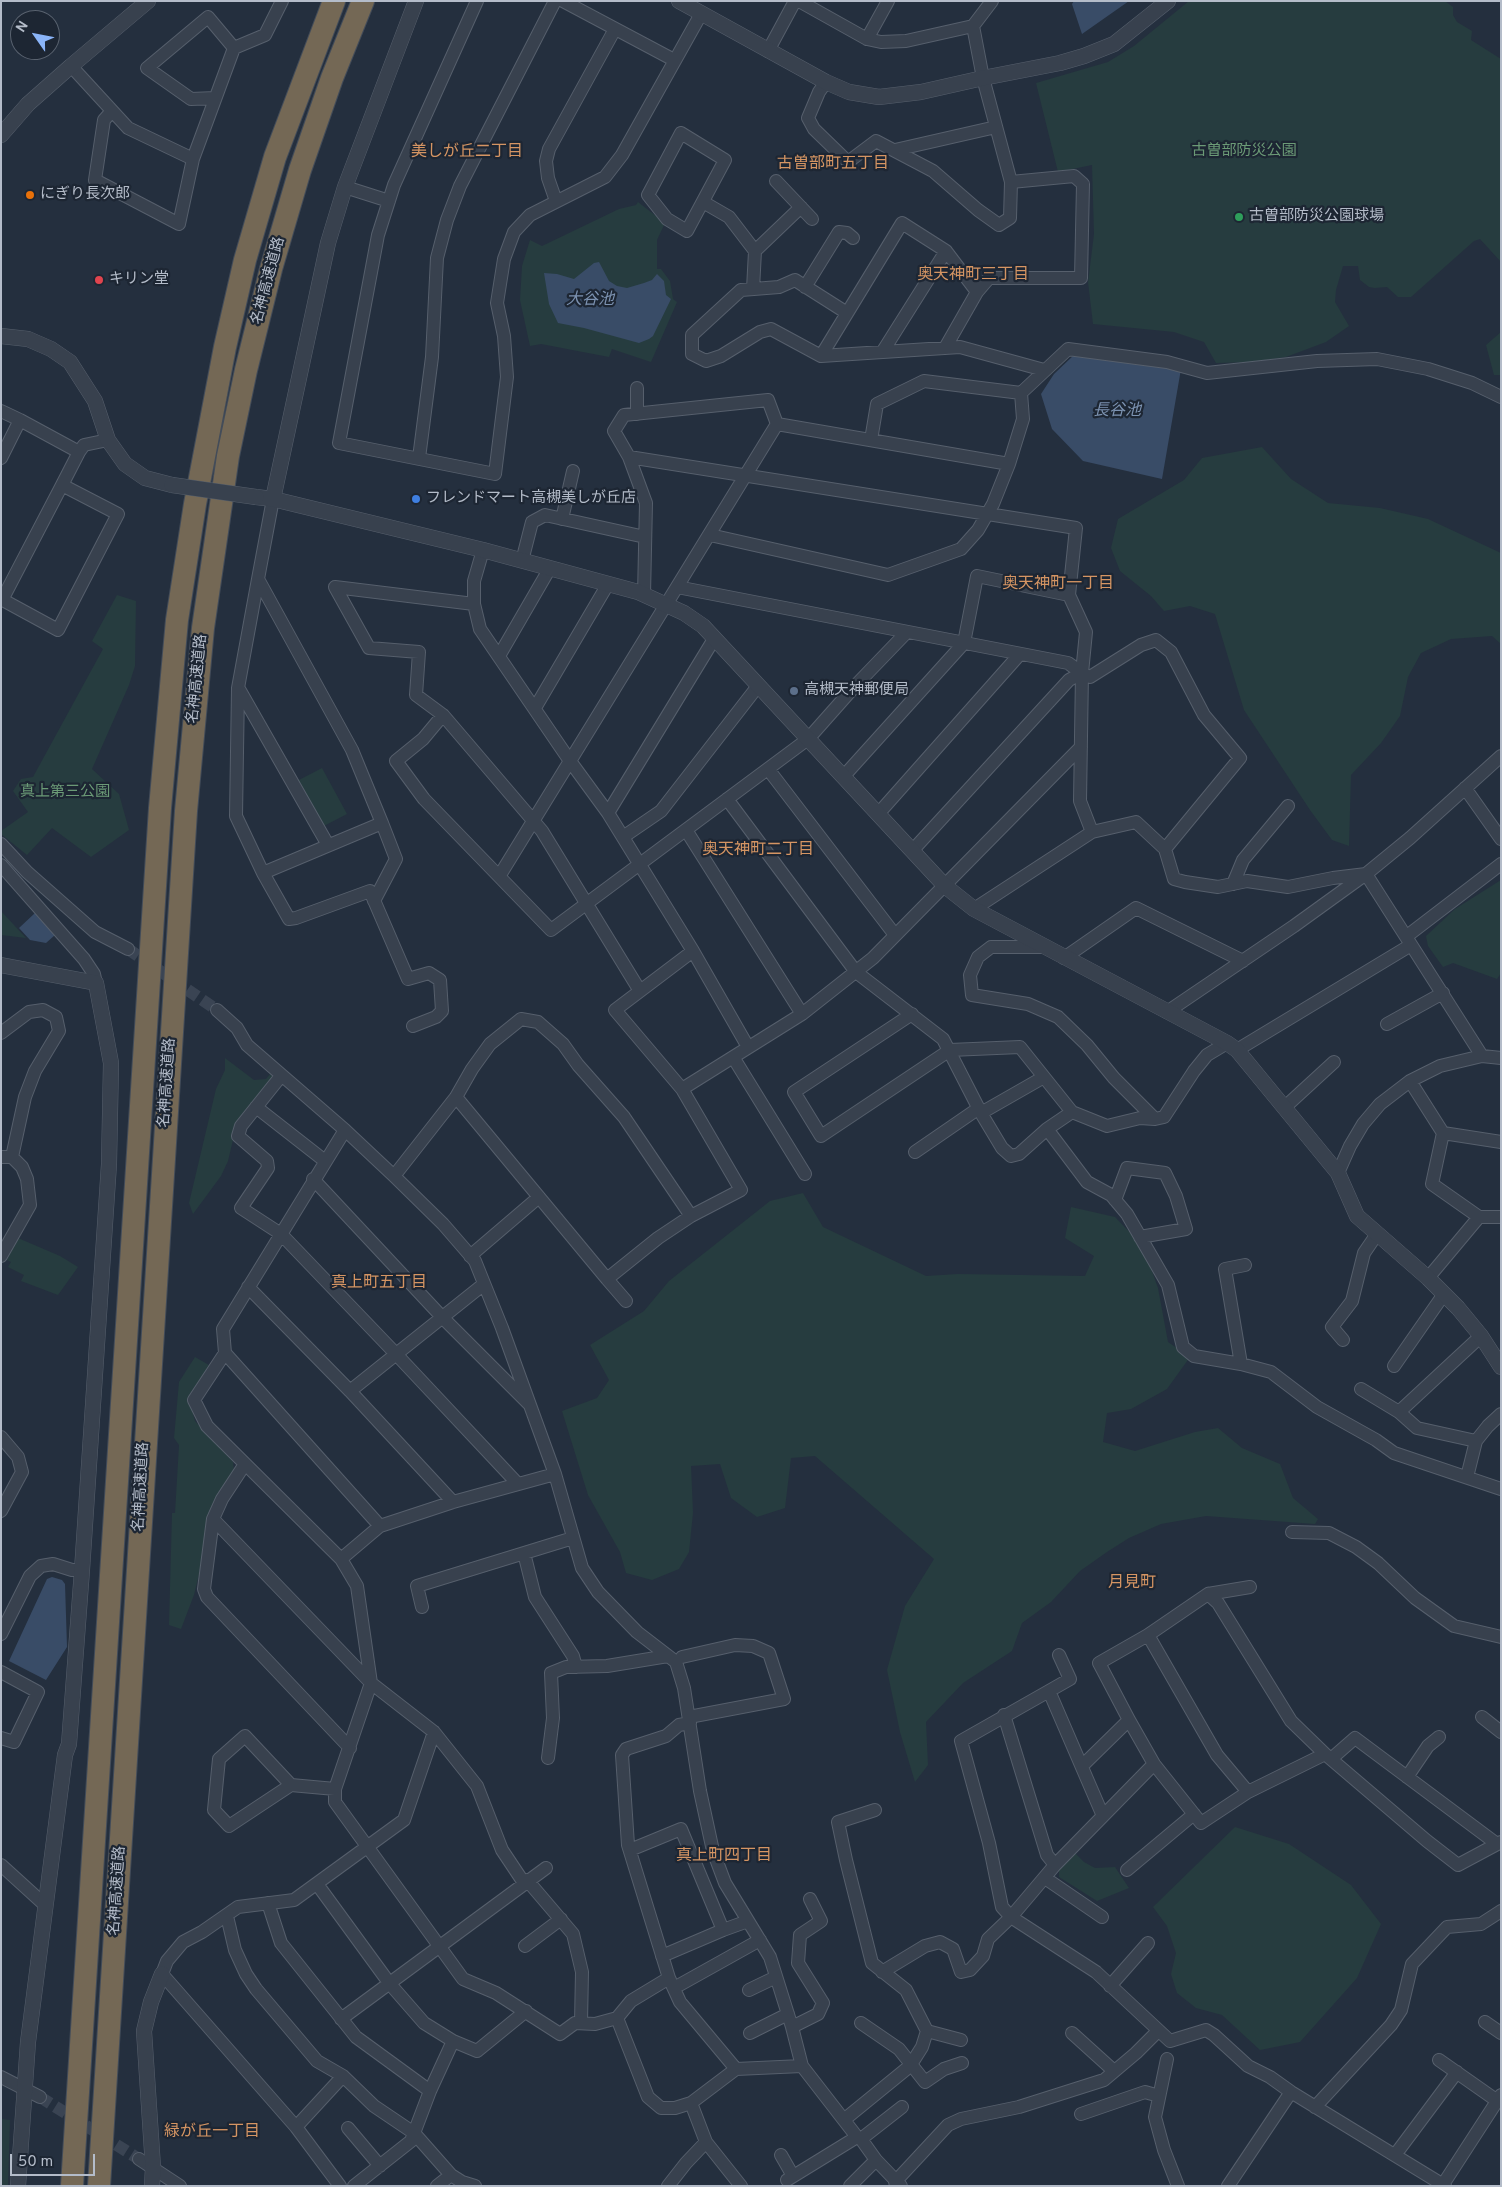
<!DOCTYPE html>
<meta charset="utf-8">
<style>
body{margin:0}
#map{position:relative;width:1502px;height:2187px;overflow:hidden;background:#242f3e;font-family:Overpass,sans-serif}
canvas{display:block}
.frame{position:absolute;inset:0;border:2px solid #b4bcc9;pointer-events:none}
.north{position:absolute;left:10px;top:10px;width:50px;height:50px;box-sizing:border-box;background:#1d2633;border:1px solid #59626f;border-radius:50%;rotate:303deg;font-size:14px;font-weight:700;line-height:20px;text-align:center;color:#b4bcc9}
.north::after{content:'';display:block;margin:auto;width:18px;height:22px;background:#8ab4f8;clip-path:polygon(50% 0,100% 100%,50% 72%,0 100%)}
.scale{position:absolute;left:10px;top:2154px;width:85px;height:22px;box-sizing:border-box;border:2px solid #b4bcc9;border-top:0;padding-left:6px;font-size:15px;line-height:18px;white-space:nowrap;color:#b4bcc9;-webkit-text-stroke:4px #1d2633;paint-order:stroke}
</style>
<div id="map">
<canvas width="1502" height="2187"></canvas>
<div class="frame"></div>
<div class="north">N</div>
<div class="scale">50 m</div>
</div>
<script>
const c = document.querySelector('canvas').getContext('2d');
c.lineJoin = 'round';
function paint(path, color) { c.fillStyle = color; c.fill(path, 'evenodd'); }
const toPath = rows => new Path2D(rows.map(r => 'M' + r).join(''));
function strokePath(path, color, width, dash) { c.strokeStyle = color; c.lineWidth = width; c.lineCap = dash ? 'butt' : 'round'; c.setLineDash(dash || []); c.stroke(path); }
function drawText(font, color, halo, rows, align = 'center') {
  c.font = font + ' Overpass,"Noto Sans JP",sans-serif'; c.lineWidth = 4.5; c.setLineDash([]); c.textBaseline = 'middle'; c.strokeStyle = halo; c.fillStyle = color; for (const [text, x, y, turn = 0] of rows) {
    c.save(); c.translate(x, y); c.rotate((+turn || 0) * Math.PI / 180); c.textAlign = isNaN(turn) ? turn : align; if (halo) c.strokeText(text, 0, 0); c.fillText(text, 0, 0); c.restore();
  }
}
const green = toPath([
 [1189,1,1445,1,1453,7,1453,15,1457,22,1472,31,1471,40,1501,59,1501,262,1480,239,1474,241,1411,297,1398,297,1387,287,1375,288,1369,287,1360,280,1358,266,1343,266,1336,290,1335,302,1349,326,1326,342,1286,357,1253,362,1216,363,1204,342,1174,332,1093,324,1088,282,1094,234,1092,165,1058,172,1036,83,1108,62,1134,46],
 [638,202,665,223,657,240,657,269,661,269,670,281,673,299,677,302,651,362,612,349,609,357,541,344,530,346,520,300,522,266,530,240,542,246,619,209,636,205],
 [1501,332,1501,375,1494,375,1486,345],
 [1262,447,1291,479,1328,503,1380,508,1428,519,1501,553,1501,644,1492,636,1451,639,1421,653,1408,677,1400,716,1381,743,1351,775,1349,846,1332,840,1310,810,1244,710,1215,614,1190,606,1164,611,1151,596,1120,571,1111,548,1118,519,1184,480,1202,458],
 [117,595,136,601,135,666,129,685,92,769,119,794,129,830,91,857,52,828,27,855,1,834,1,831,28,812,13,791,21,779,33,777,103,649,92,641],
 [322,768,347,814,322,827,297,781],
 [1501,880,1501,973,1497,979,1453,963,1443,967,1428,946,1426,936,1455,909],
 [1,911,26,938,1,935],
 [225,1058,254,1080,266,1079,270,1074,272,1076,273,1081,237,1123,228,1161,221,1176,193,1214,189,1203,216,1089,225,1070],
 [803,1193,823,1227,926,1276,958,1274,1085,1276,1094,1256,1065,1238,1071,1207,1115,1217,1143,1246,1158,1288,1168,1342,1190,1357,1167,1389,1131,1409,1107,1413,1103,1442,1135,1451,1195,1432,1218,1428,1242,1448,1280,1464,1293,1498,1318,1519,1315,1524,1206,1516,1161,1524,1129,1538,1107,1552,1080,1571,1051,1602,1022,1623,1012,1651,963,1683,926,1722,928,1765,915,1782,900,1732,887,1670,905,1606,934,1559,815,1456,791,1458,785,1508,757,1517,731,1498,720,1464,691,1466,693,1513,689,1552,679,1569,652,1580,626,1573,620,1552,588,1495,562,1411,597,1398,609,1380,590,1345,644,1311,669,1281,770,1201],
 [18,1238,60,1256,78,1267,58,1295,21,1281,24,1275,8,1267,11,1262,7,1260],
 [195,1357,209,1365,189,1399,195,1421,233,1462,234,1471,218,1495,194,1595,181,1629,169,1625,172,1513,175,1513,179,1445,174,1438,179,1382],
 [1235,1827,1289,1844,1351,1885,1381,1924,1357,1978,1300,2042,1260,2050,1222,2015,1196,2008,1177,1993,1171,1974,1176,1953,1167,1926,1153,1907],
 [1075,1853,1084,1862,1095,1868,1115,1867,1129,1888,1097,1901,1059,1877,1059,1870],
 [1,2119,10,2120,8,2186,1,2186]
]);
const water = toPath([
 [1074,1,1129,1,1082,34,1072,4],
 [599,262,609,281,617,286,627,288,644,283,652,280,657,274,664,281,666,295,671,299,653,336,649,339,639,343,584,328,558,323,549,304,544,273,557,274,574,279,594,263],
 [1075,354,1181,369,1162,479,1083,461,1052,429,1041,394,1054,374],
 [35,913,55,935,46,943,30,940,19,928],
 [52,1577,62,1580,65,1584,67,1647,46,1680,9,1661,47,1579]
]);
const minorTunnel = toPath([
 [128,949,217,1010],
 [40,2097,139,2159]
]);
const minor = toPath([
 [477,1,394,185,378,235,339,443,495,474,507,377,504,336,497,303,504,259,514,232,530,215,605,177,622,155,701,14],
 [563,1,674,60],
 [799,1,867,39,881,42,906,41,973,26,983,78,1011,182,1010,218,999,225,978,210,933,171,876,141,848,162,814,129,808,118,819,92,826,82],
 [973,26,992,1],
 [867,39,888,1],
 [768,51,795,1],
 [71,66,128,128,193,159],
 [215,98,191,99,147,68,208,17,234,48],
 [112,111,104,120,95,180,179,224,193,159,234,48,265,35,282,1],
 [681,133,725,160,687,231,667,219,648,195,681,133],
 [895,150,996,127],
 [776,181,812,219],
 [345,187,389,201],
 [556,201,548,178,546,161,549,149,615,29],
 [703,202,729,217,755,251,753,289],
 [755,251,801,207],
 [805,287,839,232,847,233,853,238],
 [847,313,795,280,779,287,741,290,692,335,692,354,706,361,721,356,760,332,771,329,821,356,960,347,1044,370],
 [945,348,977,292,989,278,1081,278,1083,184,1074,176,1011,182],
 [883,351,946,251],
 [821,356,902,223,946,251,977,292],
 [637,388,637,414],
 [1,411,20,420],
 [777,424,1009,464],
 [871,440,877,404,924,381,1021,393],
 [629,457,1076,528,1069,595,1086,632,1082,673,1080,801,1092,832],
 [1,458,20,420,79,452],
 [419,458,432,357,437,258,447,220,460,186,555,1],
 [562,519,573,471],
 [710,535,888,575,961,549,978,530,993,504,1009,464,1023,419,1021,393,1068,349,1167,362,1207,373,1317,361,1377,359,1428,369,1472,383,1501,397],
 [483,550,474,581,474,604,480,629,570,761,608,813,693,951,748,1047],
 [522,561,532,522,545,515,645,537],
 [258,579,273,499],
 [677,587,1068,663,1082,673,1090,677,1141,645,1156,640,1171,652,1204,715,1240,758,1165,849],
 [644,595,646,503,629,457,614,431,624,415,768,400,777,424],
 [1,599,58,630,118,514,62,485,79,452,84,445,108,440],
 [2,600,62,485],
 [474,604,335,587,369,648,419,652,416,695,443,715,542,831,640,991],
 [499,656,550,568],
 [239,689,328,845],
 [535,708,608,584],
 [443,715,423,739,396,761,424,799,551,930,808,739,855,686,907,632],
 [768,769,895,935],
 [843,777,964,643,977,576,1069,595],
 [1465,788,1501,839],
 [727,799,856,972,943,1039,981,1113,1002,1148,1011,1156,1019,1154,1047,1129,1072,1112,1107,1126,1140,1118,1155,1119,1164,1117,1194,1071,1207,1055,1227,1043],
 [608,813,714,639],
 [878,814,1020,654],
 [686,830,802,1014],
 [623,837,661,811,758,686],
 [1,844,27,872,95,932,128,949],
 [912,851,1069,680,1082,673],
 [1,865,84,959,94,974,96,983],
 [263,873,382,823,352,750,258,579,238,688,236,816,263,873,289,919,296,918,370,891,408,979,429,973,440,980,442,1011,436,1017,413,1026],
 [1366,874,1482,1056],
 [500,875,777,424],
 [1233,884,1243,860,1288,806],
 [374,901,396,859,382,823],
 [974,909,1092,832,1136,822,1165,849,1174,879,1185,882,1218,887,1247,881,1288,887,1333,878,1366,874],
 [1407,936,1501,864],
 [1044,947,991,947,978,957,970,975,972,995,1028,1004,1058,1017,1087,1045,1114,1078,1155,1119],
 [1064,958,1136,908,1243,961],
 [217,1010,237,1028,247,1045,345,1130,394,1176,443,1224,475,1261,502,1328,555,1474,582,1568,598,1592,637,1632,676,1662,684,1688,700,1791,713,1851,725,1883,770,1957,792,2027,802,2066,857,2137,861,2139,876,2160,901,2186],
 [1167,1012,1294,926,1366,874,1410,838,1501,756],
 [912,1014,794,1092,821,1136,950,1050,1020,1047,1072,1112],
 [1387,1024,1443,993],
 [1,1033,29,1012,43,1010,56,1017,59,1031,35,1071,25,1097,12,1157],
 [1237,1050,1411,945],
 [733,1057,805,1174],
 [281,1076,241,1126,238,1136,267,1161,268,1168,241,1208,281,1234,396,1354,518,1484],
 [1410,1081,1443,1133,1501,1142],
 [682,1089,802,1014,873,958,1081,747],
 [456,1097,607,1279,658,1238,691,1216,741,1190,682,1089,615,1010,693,951],
 [256,1107,325,1161],
 [1285,1107,1334,1062],
 [981,1113,1044,1077],
 [1047,1129,1087,1182,1111,1195,1127,1214,1168,1285,1183,1347,1194,1356,1241,1364,1271,1372,1317,1407,1376,1440,1394,1453,1501,1489],
 [345,1130,223,1329,225,1353,194,1400,207,1426,341,1559,357,1586,371,1683,335,1789,335,1802,463,1979,496,1993,560,2034,575,2023,595,2024,617,2018,631,2001,669,1978],
 [1443,1133,1432,1184,1479,1217],
 [915,1152,979,1108],
 [1,1157,12,1157,22,1167,27,1179,30,1205,1,1256],
 [1338,1173,1350,1146,1363,1124,1380,1104,1410,1081,1440,1066,1482,1056,1501,1058],
 [394,1176,456,1097,472,1069,490,1044,521,1019,538,1022,563,1044,578,1065,624,1117,691,1216],
 [313,1179,442,1317,529,1404],
 [1115,1200,1127,1168,1165,1173,1176,1196,1186,1229,1140,1237],
 [470,1256,539,1197],
 [1428,1278,1479,1217,1501,1217],
 [607,1279,626,1301],
 [248,1287,350,1391,453,1502],
 [1343,1340,1332,1327,1352,1301,1364,1253,1377,1234],
 [225,1353,380,1526],
 [1241,1364,1225,1269,1245,1265],
 [1394,1366,1444,1294],
 [1361,1389,1399,1412,1417,1428,1476,1441],
 [350,1391,484,1284],
 [1399,1412,1481,1336],
 [1,1437,18,1457,22,1472,1,1511],
 [245,1464,222,1499,213,1519,204,1589,207,1597,350,1748],
 [1467,1477,1476,1441,1488,1426,1501,1414],
 [213,1519,371,1683,434,1732,477,1786,502,1850,524,1883],
 [1292,1532,1329,1533,1356,1547,1378,1563,1415,1598,1454,1626,1501,1637],
 [524,1553,535,1597,573,1656,576,1667],
 [341,1559,380,1526,453,1502,555,1474],
 [1208,1594,1250,1587],
 [422,1607,417,1586,573,1538],
 [1,1634,30,1576,41,1566,53,1564,72,1570,82,1570],
 [1148,1635,1208,1594,1218,1603,1291,1721,1325,1754],
 [682,1657,735,1645,753,1646,769,1653,784,1699,689,1717],
 [1,1672,38,1692,14,1742,1,1738],
 [1049,1691,1070,1679,1059,1655],
 [1482,1717,1501,1732],
 [1129,1720,1154,1764,1201,1823,1248,1792],
 [690,1723,679,1725,666,1736,626,1749,622,1755,628,1845,669,1978,680,2002,736,2069,802,2066],
 [548,1758,553,1718,551,1673,566,1667,607,1666,668,1656],
 [1331,1759,1355,1738,1497,1844],
 [1082,1766,1129,1720,1099,1663,1148,1635,1217,1755,1248,1792,1325,1754,1427,1841,1458,1865,1501,1842],
 [1407,1777,1428,1746,1439,1737],
 [291,1785,229,1826,214,1810,219,1759,245,1736,291,1785,335,1789],
 [1103,1816,1154,1764],
 [630,1850,681,1829,723,1930,662,1956],
 [1,1865,45,1905],
 [1055,1865,1103,1816,1049,1691,961,1741,989,1843,1002,1907,1011,1917,1096,1972,1170,2041,1206,2030,1214,2035,1248,2066,1270,2077,1291,2092,1445,2186],
 [1127,1870,1194,1814],
 [1045,1878,1102,1917],
 [527,1880,573,1934,582,1972,581,2022],
 [317,1884,390,1984,424,2023,453,2041,430,2091,411,2141,354,2186],
 [268,1903,281,1943,356,2037,430,2091],
 [227,1916,235,1950,246,1974,256,1989,317,2061,343,2076,374,2106,414,2133,451,2175,462,2182,475,2186],
 [723,1930,748,1921],
 [525,1946,561,1919],
 [882,1972,925,1946,940,1942,953,1949,961,1972,970,1970,983,1956,988,1939,1011,1917,1055,1865,1047,1855,1004,1715],
 [1110,1986,1148,1943],
 [674,1988,760,1940],
 [749,1990,776,1977],
 [617,2018,648,2097,661,2108,675,2108,691,2103,736,2069],
 [341,2019,546,1868],
 [1485,2022,1501,2033],
 [861,2023,899,2049,925,2082,944,2069,962,2063],
 [792,2027,818,2014,823,2003,798,1963,800,1935,821,1921,810,1899],
 [927,2031,961,2040],
 [750,2033,788,2014],
 [1072,2033,1114,2071],
 [453,2041,477,2051,526,2011],
 [1167,2059,1155,2117,1164,2150,1178,2186],
 [1439,2060,1496,2100],
 [1,2077,40,2097],
 [691,2103,706,2142,741,2186],
 [1315,2107,1391,2025,1401,2010,1412,1964,1447,1927,1481,1924,1501,1911],
 [1081,2114,1145,2092,1159,2096],
 [845,2119,910,2066,922,2047,927,2031,906,1990,872,1963,846,1860,838,1822,875,1810],
 [296,2127,343,2076],
 [348,2128,380,2166],
 [861,2139,902,2107],
 [781,2155,793,2176],
 [1395,2155,1457,2072],
 [139,2159,180,2186],
 [787,2180,857,2137],
 [895,2182,948,2125,961,2119,1019,2107,1104,2080,1136,2053,1158,2031],
 [340,2186,296,2127,162,1974,167,1961,183,1942,202,1932,238,1907,294,1900,404,1820,434,1732],
 [437,2186,451,2175],
 [668,2186,686,2163,706,2142],
 [850,2186,876,2160],
 [1228,2186,1291,2092],
 [1442,2186,1501,2095]
]);
const tertiary = toPath([
 [679,1,826,82,849,92,879,97,921,92,983,78,1060,63,1084,56,1114,44,1168,1],
 [1,135,28,104,71,66,148,1],
 [1,336,28,339,51,349,70,362,95,401,108,440,125,464,145,478,172,485],
 [256,497,273,499,483,550,638,592,684,613,703,626,945,886,974,909,1227,1043,1237,1050,1338,1173,1357,1216,1428,1278,1458,1308,1481,1336,1501,1367],
 [273,499,328,243,345,187,416,1],
 [1,965,96,983,111,1063,109,1164,82,1570,69,1744,65,1755,28,2042,18,2186],
 [152,2186,153,2167,144,2031,151,2002,162,1974]
]);
const motorway = toPath([
 [72,2186,160,808,177,620,195,504,225,347,245,260,275,157,334,1],
 [99,2186,186,811,203,628,228,456,246,370,271,269,300,170,332,78,363,1]
]);
const tertiaryBridge = toPath([
 [172,485,256,497]
]);
const markers = [
 [30,195,5,"#e8710a"],
 [1239,217,5,"#2e9e5b"],
 [99,280,5,"#e0444e"],
 [416,499,5,"#3f7fe0"],
 [794,691,5,"#5c6f8a"]
];
const parkNames = [
 ["古曽部防災公園",1244,152],
 ["真上第三公園",65,793]
];
const poiNames = [
 ["にぎり長次郎",40,195],
 ["古曽部防災公園球場",1249,217],
 ["キリン堂",109,280],
 ["フレンドマート高槻美しが丘店",426,499],
 ["高槻天神郵便局",804,691]
];
const streetNames = [
 ["名神高速道路",269,281,-75],
 ["名神高速道路",198,679,-84],
 ["名神高速道路",168,1083,-86],
 ["名神高速道路",142,1487,-87],
 ["名神高速道路",118,1891,-86]
];
const neighbourhoodNames = [
 ["美しが丘二丁目",467,153],
 ["古曽部町五丁目",833,165],
 ["奥天神町三丁目",973,276],
 ["奥天神町一丁目",1058,585],
 ["奥天神町二丁目",758,851],
 ["真上町五丁目",379,1284],
 ["月見町",1132,1584],
 ["真上町四丁目",724,1857],
 ["緑が丘一丁目",212,2133]
];
const waterNames = [
 ["大谷池",590,301],
 ["長谷池",1117,412]
];
paint(green, '#263c3f');
paint(water, '#394c67');
strokePath(minorTunnel, '#3a4453', 12, [12, 6]);
strokePath(minor, '#565f6c', 14);
strokePath(tertiary, '#565f6c', 16);
strokePath(motorway, '#434c59', 24);
strokePath(minor, '#38414e', 12);
strokePath(tertiary, '#38414e', 15);
strokePath(motorway, '#746855', 22);
strokePath(tertiaryBridge, '#565f6c', 16, []);
strokePath(tertiaryBridge, '#38414e', 15);
for (const [x, y, r, color] of markers) { const dot = new Path2D(); dot.arc(x, y, r, 0, 2 * Math.PI); c.fillStyle = color; c.fill(dot); strokePath(dot, '#1d2633', 2); }
drawText('15px', '#6b9a76', '#1d2633', parkNames);
drawText('15px', '#b4bcc9', '#1d2633', poiNames, 'left');
drawText('15px', '#b4bcc9', '#1d2633', streetNames);
drawText('16px', '#d59563', '#1d2633', neighbourhoodNames);
drawText('italic 16px', '#7c92b1', '#1d2633', waterNames);
</script>
